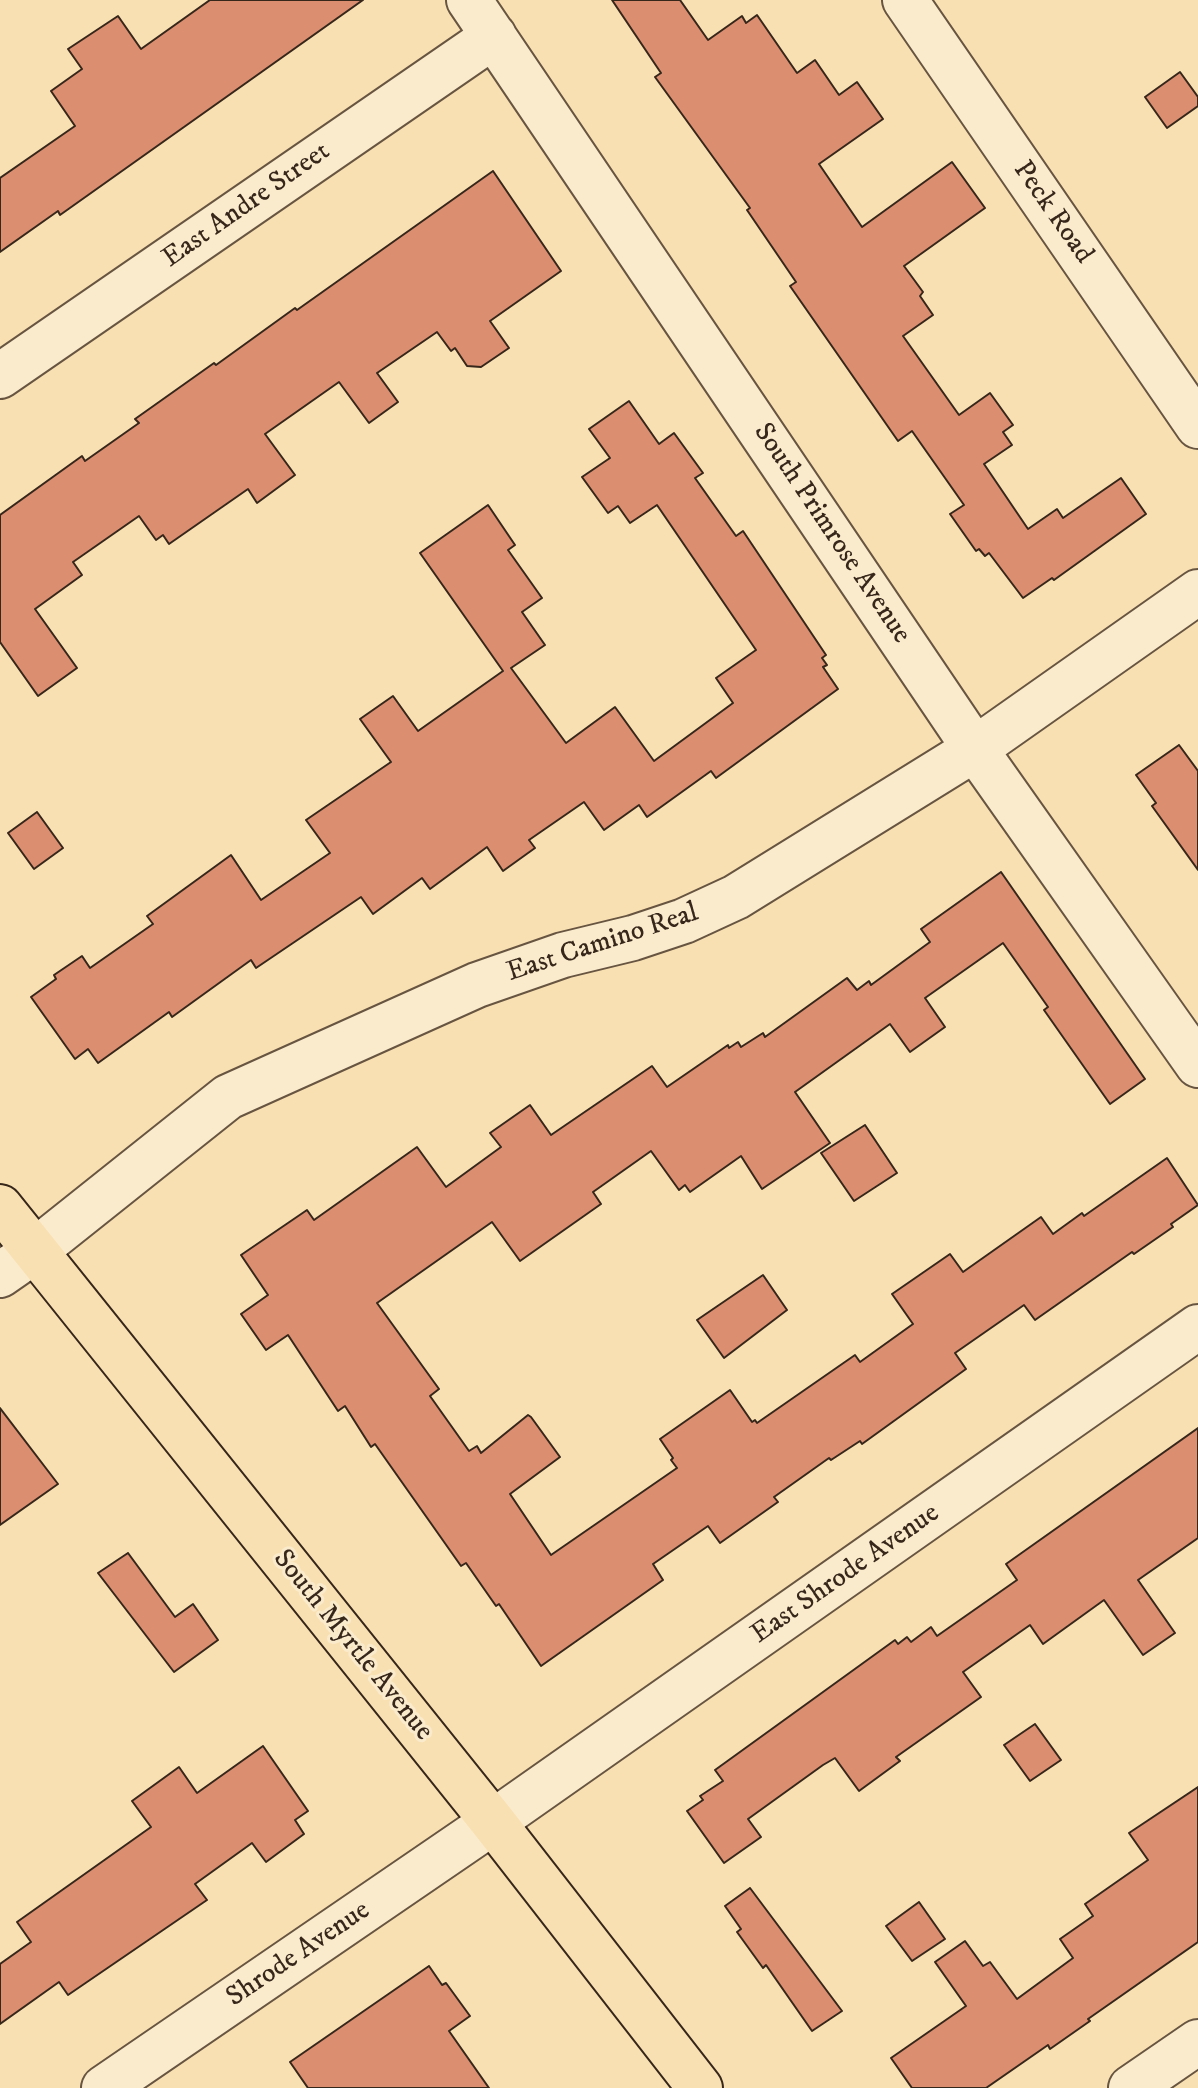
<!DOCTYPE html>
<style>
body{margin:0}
canvas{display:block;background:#f9e0b2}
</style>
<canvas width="1198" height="2088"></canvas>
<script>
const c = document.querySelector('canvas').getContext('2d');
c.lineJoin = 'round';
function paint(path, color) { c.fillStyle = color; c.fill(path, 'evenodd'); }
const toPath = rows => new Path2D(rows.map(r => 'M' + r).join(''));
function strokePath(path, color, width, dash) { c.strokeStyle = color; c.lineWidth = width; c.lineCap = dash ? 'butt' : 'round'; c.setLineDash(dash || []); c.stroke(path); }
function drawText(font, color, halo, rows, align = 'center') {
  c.font = font + ' "IM FELL DW Pica",serif'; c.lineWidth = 6; c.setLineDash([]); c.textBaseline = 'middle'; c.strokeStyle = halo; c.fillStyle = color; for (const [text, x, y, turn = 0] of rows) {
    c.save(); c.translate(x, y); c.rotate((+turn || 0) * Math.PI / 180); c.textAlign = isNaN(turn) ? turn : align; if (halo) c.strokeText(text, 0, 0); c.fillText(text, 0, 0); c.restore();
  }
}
const building = toPath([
 [210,0,363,0,60,215,58,211,0,252,0,178,75,126,51,91,82,69,68,49,118,16,141,49,210,0],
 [612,0,680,0,708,40,742,16,746,23,757,15,797,73,815,60,839,95,857,82,883,119,819,164,862,227,952,162,985,208,904,266,923,292,920,296,933,315,903,336,959,415,990,393,1013,425,1003,432,1012,445,984,464,1028,529,1057,509,1063,518,1121,478,1146,514,1054,580,1052,578,1023,598,989,553,985,556,979,549,976,551,950,514,964,505,912,431,898,441,790,286,796,282,747,210,750,208,655,77,661,73,612,0],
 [1180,72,1198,97,1198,106,1167,128,1145,97,1180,72],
 [493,171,561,271,490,321,509,348,481,367,467,366,455,348,451,351,437,332,377,373,398,402,369,423,339,382,265,434,295,475,257,503,248,489,169,544,163,535,156,540,139,516,73,562,82,575,35,609,77,668,38,696,0,642,0,515,82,456,85,461,139,423,135,419,214,363,216,365,295,308,297,310,493,171],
 [629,401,659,444,674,433,703,473,695,478,736,536,743,531,826,655,822,658,827,665,823,667,838,689,716,778,711,771,647,817,639,805,604,830,584,802,529,840,535,848,503,871,487,847,430,889,422,878,373,914,361,897,256,968,251,960,172,1017,169,1012,98,1063,88,1049,75,1059,31,997,56,979,54,975,82,956,90,968,153,924,147,916,231,855,261,900,330,853,306,820,391,762,360,719,393,696,418,731,503,671,420,553,488,505,515,545,508,550,542,598,522,612,545,645,511,668,566,743,615,707,654,761,733,703,716,678,756,650,657,505,630,523,618,506,608,513,582,477,610,458,589,429,629,401],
 [1179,745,1198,771,1198,870,1152,806,1156,803,1136,775,1179,745],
 [37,812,63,848,34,869,8,833,37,812],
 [1001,872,1145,1079,1110,1104,1044,1010,1048,1007,1003,943,925,998,945,1027,910,1052,890,1024,795,1092,830,1143,762,1189,741,1156,690,1192,685,1185,679,1190,651,1151,593,1192,601,1204,520,1261,492,1222,377,1303,439,1389,430,1396,469,1451,477,1446,481,1453,528,1415,531,1417,560,1457,510,1494,551,1555,677,1468,671,1460,673,1458,660,1439,730,1390,752,1422,755,1420,757,1423,855,1355,860,1362,913,1324,892,1294,950,1254,963,1272,1041,1217,1053,1234,1082,1213,1084,1216,1167,1158,1198,1205,1171,1224,1173,1227,1134,1254,1132,1252,1035,1320,1024,1305,955,1353,966,1369,862,1444,860,1441,831,1460,829,1458,774,1497,778,1502,720,1543,708,1526,653,1564,663,1580,541,1666,499,1604,496,1606,466,1563,461,1566,375,1444,371,1447,345,1406,338,1411,288,1335,266,1350,241,1314,268,1295,241,1255,307,1210,314,1220,417,1147,446,1187,501,1147,490,1133,530,1105,551,1135,652,1066,667,1087,728,1045,729,1048,738,1042,741,1047,763,1033,765,1037,847,978,857,990,869,981,871,985,930,942,921,929,1001,872],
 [865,1125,897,1173,854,1201,821,1153,865,1125],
 [763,1275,787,1310,724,1358,697,1320,763,1275],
 [0,1408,58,1484,0,1525,0,1408],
 [1198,1428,1198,1538,1138,1580,1175,1633,1143,1655,1104,1600,1043,1644,1030,1625,963,1672,981,1697,896,1757,900,1761,859,1791,835,1758,823,1765,748,1819,761,1837,724,1863,687,1811,703,1800,700,1796,723,1781,715,1770,895,1640,898,1644,907,1637,911,1642,931,1627,937,1636,1017,1580,1006,1564,1198,1428],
 [128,1553,175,1617,193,1604,218,1640,174,1672,98,1573,128,1553],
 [1035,1724,1061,1760,1030,1781,1004,1745,1035,1724],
 [263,1746,308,1811,295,1820,304,1834,266,1862,252,1843,195,1884,207,1900,68,1995,59,1982,0,2024,0,1964,31,1942,17,1922,151,1827,132,1801,179,1767,197,1793,263,1746],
 [1198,1787,1198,1942,1088,2019,1090,2021,1050,2049,1048,2045,986,2088,912,2088,891,2058,966,2006,935,1962,965,1941,983,1966,990,1962,1017,1999,1073,1958,1060,1939,1093,1916,1085,1904,1148,1860,1129,1833,1198,1787],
 [750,1888,842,2011,812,2031,766,1965,763,1968,737,1932,741,1929,725,1906,750,1888],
 [919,1902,945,1939,912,1961,886,1926,919,1902],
 [429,1966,442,1985,446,1983,470,2016,449,2031,489,2088,308,2088,290,2062,429,1966]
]);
const minor = toPath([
 [469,0,975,749,1198,1065],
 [905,0,1198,426],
 [0,376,494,36],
 [0,1275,36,1250,228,1097,477,985,563,955,633,938,684,921,736,897,975,749,1198,592],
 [104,2088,493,1822,1198,1327],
 [1131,2088,1198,2042]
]);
const major = toPath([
 [0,1207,493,1822,700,2088]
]);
const streetNames = [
 ["East Andre Street",247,206,-35],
 ["Peck Road",1052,213,55],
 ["South Primrose Avenue",831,534,56],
 ["East Camino Real",603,944,-18],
 ["East Shrode Avenue",846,1575,-35],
 ["South Myrtle Avenue",352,1646,51],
 ["Shrode Avenue",299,1955,-34]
];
paint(building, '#db8e70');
strokePath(building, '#37271b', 2);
strokePath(minor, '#685541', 48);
strokePath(major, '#37271b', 48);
strokePath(minor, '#fbebcd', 44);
strokePath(major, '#f9e0b2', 44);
drawText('28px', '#37271b', '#fbebcd', streetNames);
</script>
